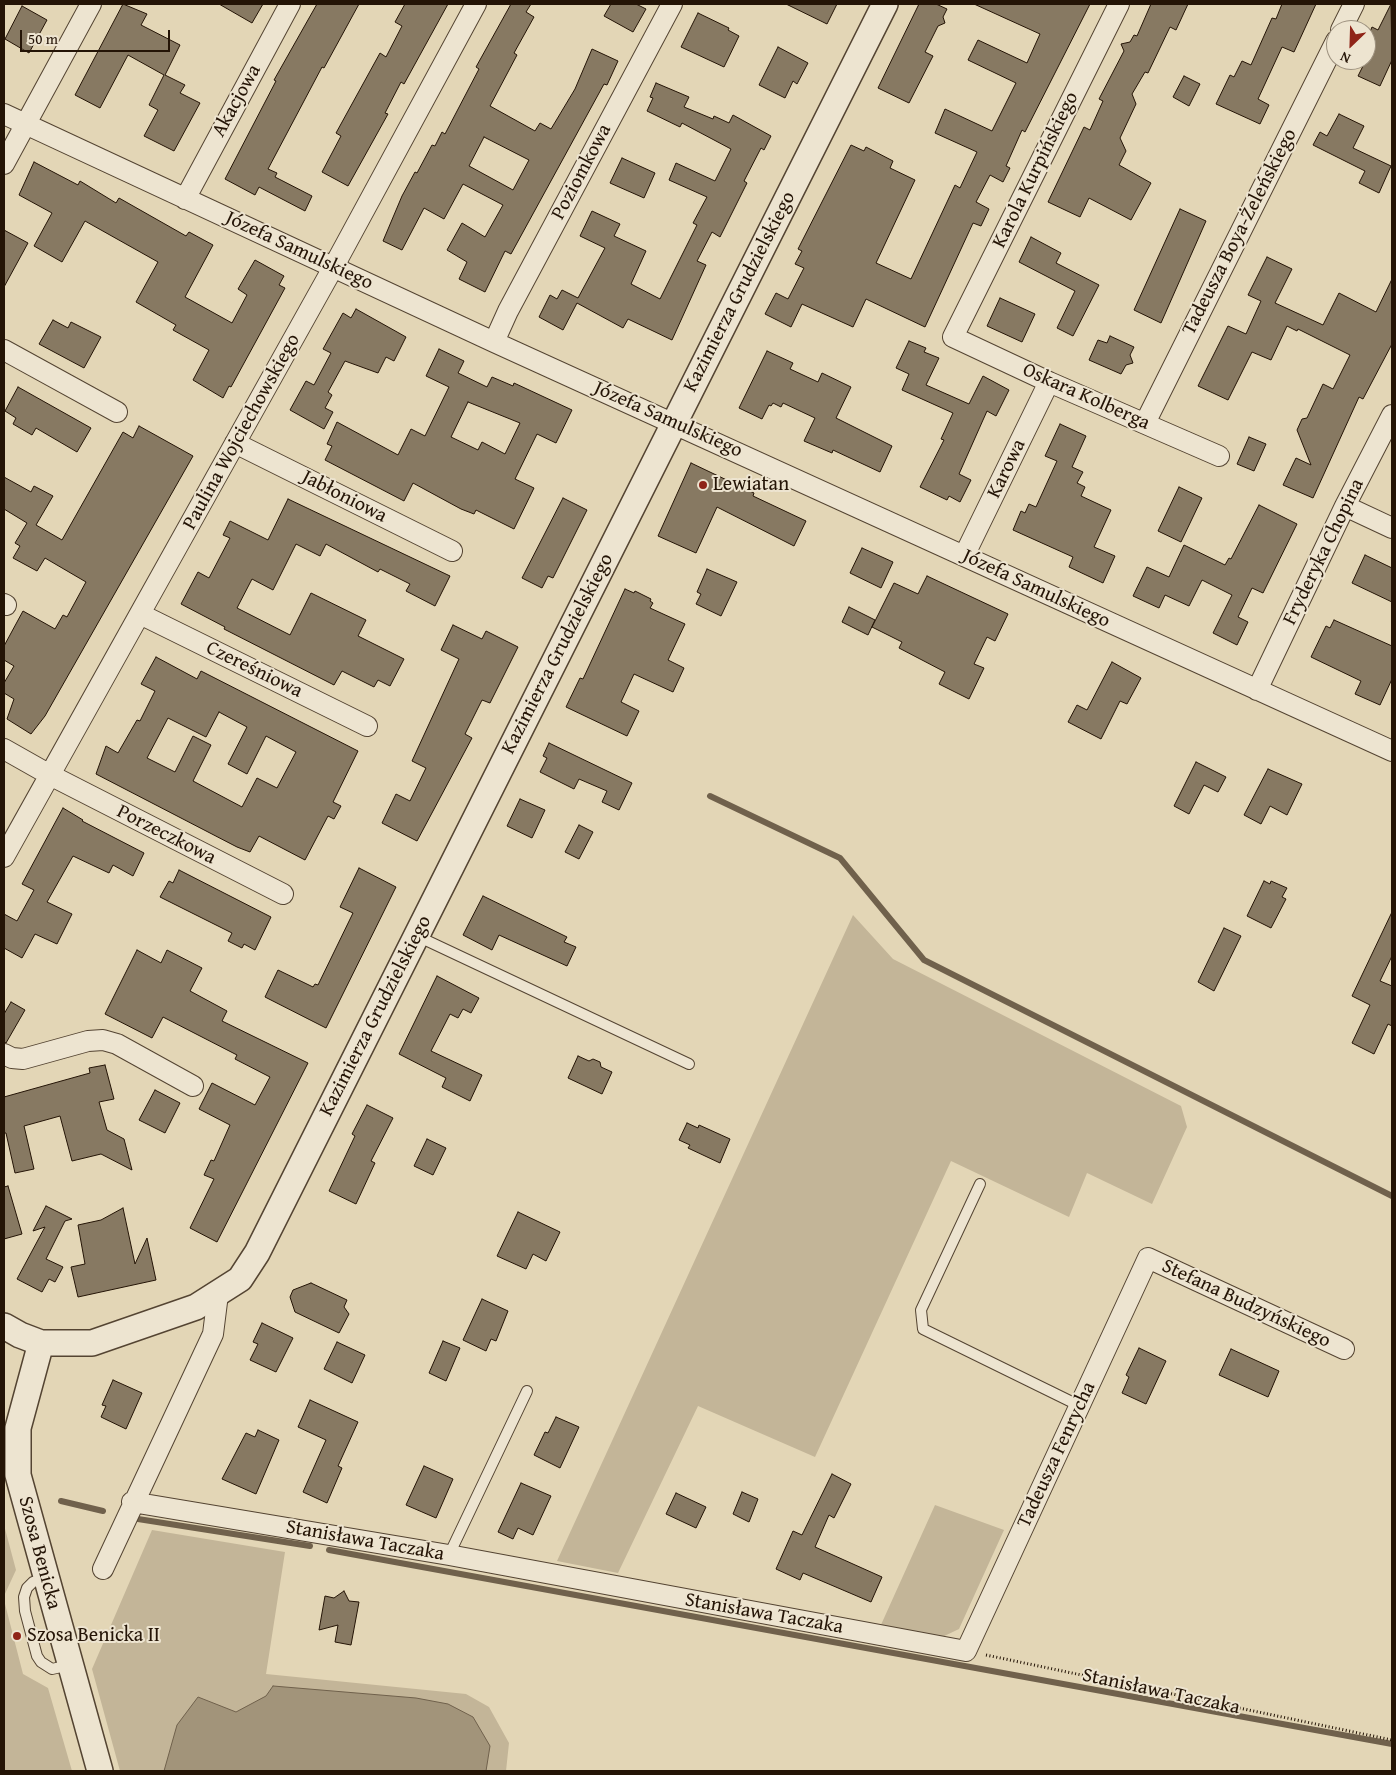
<!DOCTYPE html>
<meta charset="utf-8">
<style>
body{margin:0}
#map{position:relative;width:1396px;height:1775px;overflow:hidden;background:#e3d6b6;font-family:"Gentium Book Plus",serif}
canvas{display:block}
.frame{position:absolute;inset:0;border:5px solid #241406;pointer-events:none}
.north{position:absolute;left:1326px;top:20px;width:50px;height:50px;box-sizing:border-box;background:#ede4d0;border:1px solid #9d917f;border-radius:50%;rotate:204deg;font-size:14px;font-weight:700;line-height:20px;text-align:center;color:#241406}
.north::after{content:'';display:block;margin:auto;width:18px;height:22px;background:#8f2418;clip-path:polygon(50% 0,100% 100%,50% 72%,0 100%)}
.scale{position:absolute;left:20px;top:30px;width:150px;height:22px;box-sizing:border-box;border:2px solid #241406;border-top:0;padding-left:6px;font-size:15px;line-height:18px;white-space:nowrap;color:#241406;-webkit-text-stroke:4px #ede4d0;paint-order:stroke}
</style>
<div id="map">
<canvas width="1396" height="1775"></canvas>
<div class="frame"></div>
<div class="north">N</div>
<div class="scale">50 m</div>
</div>
<script>
const c = document.querySelector('canvas').getContext('2d');
c.lineJoin = 'round';
function paint(path, color) { c.fillStyle = color; c.fill(path, 'evenodd'); }
const toPath = rows => new Path2D(rows.map(r => 'M' + r).join(''));
function strokePath(path, color, width, dash) { c.strokeStyle = color; c.lineWidth = width; c.lineCap = dash ? 'butt' : 'round'; c.setLineDash(dash || []); c.stroke(path); }
function drawText(font, color, halo, rows, align = 'center') {
  c.font = font + ' "Gentium Book Plus",serif'; c.lineWidth = 4; c.setLineDash([]); c.textBaseline = 'middle'; c.strokeStyle = halo; c.fillStyle = color; for (const [text, x, y, turn = 0] of rows) {
    c.save(); c.translate(x, y); c.rotate((+turn || 0) * Math.PI / 180); c.textAlign = isNaN(turn) ? turn : align; if (halo) c.strokeText(text, 0, 0); c.fillText(text, 0, 0); c.restore();
  }
}
const green = toPath([
 [853,915,893,959,1181,1106,1187,1127,1152,1204,1087,1173,1069,1217,951,1161,815,1457,698,1406,618,1573,557,1561],
 [935,1505,1004,1530,959,1629,938,1639,880,1627],
 [4,1525,16,1570,4,1596],
 [152,1530,285,1552,266,1674,466,1694,489,1707,509,1743,506,1771,120,1771,92,1669],
 [4,1600,23,1674,48,1688,72,1771,4,1771]
]);
const water = toPath([
 [273,1686,416,1698,448,1704,473,1717,490,1746,486,1771,164,1771,177,1725,198,1697,236,1712,266,1696,273,1686]
]);
const stream = toPath([
 [710,796,840,858,924,960,1392,1196],
 [61,1501,103,1511],
 [138,1519,310,1546],
 [329,1550,1392,1744]
]);
const building = toPath([
 [123,4,147,14,141,25,180,45,165,75,185,85,180,93,200,103,174,151,144,136,158,110,149,105,164,75,128,55,100,108,75,95,123,4],
 [219,4,263,4,252,23,219,4],
 [317,4,359,4,324,68,322,67,268,169,277,173,275,177,312,196,305,211,259,187,255,195,225,179,276,81,274,80,317,4],
 [405,4,448,4,404,84,401,82,385,113,388,114,348,186,322,172,341,136,336,133,380,53,386,57,402,26,395,22,405,4],
 [511,4,531,4,526,12,534,17,514,53,517,55,490,106,535,131,540,123,551,129,575,89,592,49,618,61,607,85,604,84,511,254,505,251,485,292,459,279,467,262,447,250,462,223,485,237,503,205,463,184,444,219,424,208,402,250,383,241,402,196,415,172,417,173,432,145,435,146,442,132,445,134,479,69,476,67,511,4],
 [484,137,529,160,513,190,469,166,484,137],
 [611,4,636,4,646,9,633,32,604,16,611,4],
 [786,4,837,4,827,24,786,4],
 [919,4,936,4,947,9,943,17,945,23,938,26,925,52,933,56,909,103,878,88,919,4],
 [974,4,1090,4,1025,132,1022,130,1006,166,1010,168,1003,182,990,175,976,202,989,209,981,226,973,223,925,327,866,299,853,327,802,304,791,327,765,314,776,293,788,299,804,268,795,264,802,251,798,249,851,145,864,151,866,147,893,161,890,168,915,180,876,263,911,279,955,185,960,188,977,152,935,133,945,109,992,131,1016,83,968,60,978,40,1027,63,1040,34,974,4],
 [1151,4,1188,4,1176,30,1170,27,1148,73,1145,72,1132,94,1136,104,1120,138,1126,151,1119,165,1151,183,1131,220,1089,198,1080,217,1048,202,1084,127,1090,130,1103,101,1099,99,1124,51,1121,44,1130,42,1134,35,1137,36,1151,4],
 [1282,4,1316,4,1294,52,1282,47,1258,99,1269,105,1260,124,1216,104,1230,75,1234,77,1242,61,1251,65,1272,18,1276,19,1282,4],
 [1391,4,1392,60,1380,86,1358,76,1366,60,1366,41,1372,27,1378,30,1391,4],
 [22,6,47,20,29,53,5,39,22,6],
 [698,13,729,28,728,30,739,36,724,67,681,47,698,13],
 [778,47,808,63,797,84,793,81,785,98,759,85,778,47],
 [1184,76,1200,84,1189,106,1173,97,1184,76],
 [656,83,689,97,684,107,713,119,714,116,729,123,733,115,771,136,764,150,761,148,744,181,747,183,720,237,712,232,697,261,706,265,672,340,628,319,623,328,577,303,563,330,539,317,550,295,557,299,562,290,578,298,605,248,580,236,592,211,620,224,614,236,646,251,631,284,660,299,697,225,693,223,707,197,669,180,676,163,715,181,731,149,682,123,680,127,647,111,653,98,650,97,656,83],
 [1339,114,1364,126,1353,148,1391,166,1379,193,1359,183,1365,171,1313,145,1320,132,1327,136,1339,114],
 [622,158,655,173,644,198,610,183,622,158],
 [34,162,78,185,80,181,116,203,119,198,186,236,189,232,213,245,185,297,232,323,247,295,238,289,255,260,284,276,279,285,285,288,231,387,229,386,223,398,193,380,209,350,173,330,176,325,136,302,158,262,85,221,62,262,34,246,52,213,19,195,34,162],
 [1180,209,1206,221,1161,323,1134,310,1180,209],
 [4,230,28,243,4,287,4,230],
 [1031,237,1061,253,1056,263,1099,285,1073,336,1057,328,1075,291,1019,262,1031,237],
 [1267,257,1292,269,1275,303,1323,325,1339,293,1376,312,1392,279,1392,344,1363,399,1359,397,1313,498,1283,485,1296,458,1311,465,1297,430,1302,419,1307,418,1323,384,1333,389,1350,355,1298,329,1297,331,1287,326,1271,360,1252,352,1228,400,1198,386,1228,326,1246,334,1261,301,1248,295,1267,257],
 [1000,298,1035,314,1022,342,987,326,1000,298],
 [356,309,406,337,394,361,386,357,378,373,345,361,328,392,332,395,325,408,333,412,324,429,290,410,306,381,314,385,331,353,323,349,343,313,351,318,356,309],
 [53,320,68,328,71,322,101,337,84,368,39,344,53,320],
 [1110,336,1134,347,1130,355,1133,363,1126,365,1121,374,1089,360,1098,340,1107,343,1110,336],
 [909,341,926,348,924,352,939,358,926,385,969,404,983,376,1009,390,996,416,987,411,959,474,971,480,960,502,949,496,947,500,920,487,944,440,941,439,953,413,902,390,909,374,896,368,909,341],
 [439,349,464,361,458,373,487,387,492,377,513,386,514,383,572,410,556,443,537,434,515,479,534,488,514,529,476,510,474,514,461,509,413,483,404,501,325,460,332,446,327,444,337,422,398,455,411,429,425,436,449,387,426,376,439,349],
 [468,402,520,423,505,454,482,442,478,450,451,437,468,402],
 [767,351,793,363,790,369,818,382,822,373,851,387,836,418,892,446,880,472,833,450,832,453,804,441,815,418,783,403,781,407,773,403,771,406,769,405,762,419,739,408,767,351],
 [18,387,91,428,77,452,36,428,32,435,13,424,16,418,5,411,18,387],
 [1060,424,1086,436,1072,467,1083,472,1077,483,1085,487,1081,496,1111,510,1094,547,1115,556,1103,583,1069,567,1073,557,1013,530,1021,511,1025,513,1029,504,1036,507,1057,461,1045,456,1060,424],
 [139,426,193,456,45,716,31,734,7,719,14,699,4,693,4,683,14,666,4,660,4,646,23,611,55,629,63,615,67,617,86,582,45,558,37,571,13,558,20,546,15,543,27,523,4,509,4,477,31,492,34,486,53,496,36,525,62,540,123,432,133,438,139,426],
 [1249,437,1266,444,1254,471,1237,464,1249,437],
 [691,463,754,493,753,496,806,521,794,546,717,507,696,553,658,536,691,463],
 [1179,487,1202,498,1181,542,1158,531,1179,487],
 [563,498,587,510,553,578,548,576,542,588,522,578,563,498],
 [288,499,450,576,435,606,406,591,410,584,380,569,378,572,326,544,320,556,296,544,273,590,252,579,237,608,290,635,311,593,366,620,358,636,404,659,390,686,378,680,374,687,342,671,334,685,224,629,225,627,181,604,198,572,209,578,230,538,223,535,230,521,268,540,288,499],
 [1259,505,1297,524,1263,593,1252,588,1238,617,1248,622,1237,645,1213,633,1232,595,1202,580,1189,606,1165,595,1159,608,1133,596,1147,567,1169,577,1184,545,1225,565,1229,558,1231,559,1259,505],
 [862,548,893,562,881,588,850,573,862,548],
 [1365,555,1392,568,1392,602,1352,583,1365,555],
 [707,569,737,582,721,616,696,604,701,594,697,592,707,569],
 [927,576,1008,614,995,641,987,637,974,664,984,668,969,699,939,684,945,672,899,648,902,642,872,627,894,583,918,594,927,576],
 [625,589,634,593,635,591,651,599,650,601,653,603,650,608,685,624,668,660,684,668,673,692,634,674,621,702,639,711,627,736,566,707,580,678,583,679,625,589],
 [849,607,875,620,868,635,842,622,849,607],
 [1334,620,1392,646,1392,679,1380,705,1355,694,1361,681,1311,657,1326,626,1330,628,1334,620],
 [453,625,482,639,486,631,518,647,490,703,482,700,465,734,472,738,417,841,382,823,396,794,410,801,426,768,412,761,459,659,441,650,453,625],
 [156,657,197,679,201,671,358,751,333,802,341,806,334,819,328,816,305,860,259,836,250,852,237,847,96,774,106,746,118,753,137,720,140,721,155,691,141,684,156,657],
 [219,712,247,727,228,764,247,774,266,736,296,752,277,788,257,778,242,807,193,781,211,745,193,736,175,772,147,758,168,718,206,737,219,712],
 [1112,662,1141,678,1127,704,1120,701,1101,739,1068,722,1077,705,1087,710,1112,662],
 [549,743,632,783,619,810,602,802,607,791,579,779,574,789,540,772,547,758,543,756,549,743],
 [1196,762,1226,777,1218,792,1204,785,1189,814,1174,806,1196,762],
 [1268,769,1302,784,1287,815,1270,806,1261,824,1244,815,1268,769],
 [520,799,545,810,532,838,507,826,520,799],
 [63,808,83,820,82,821,144,853,133,876,113,865,109,873,73,856,47,902,72,914,57,944,35,934,22,958,4,948,4,914,17,921,34,890,22,884,63,808],
 [579,825,593,832,579,859,565,852,579,825],
 [359,868,396,887,326,1028,265,997,278,970,313,987,315,984,318,985,353,913,340,907,359,868],
 [179,870,271,917,255,950,244,944,242,948,228,941,232,933,160,897,169,881,173,883,179,870],
 [1264,881,1270,884,1271,881,1287,888,1282,897,1286,899,1271,928,1247,916,1264,881],
 [483,896,567,937,564,942,576,947,567,966,499,935,492,950,463,935,483,896],
 [1392,912,1392,956,1380,981,1392,986,1392,1026,1388,1024,1374,1054,1352,1043,1370,1005,1352,996,1392,912],
 [1224,928,1241,936,1214,991,1198,982,1224,928],
 [137,950,161,963,167,950,202,968,190,991,227,1011,222,1021,308,1063,217,1242,190,1228,214,1179,204,1175,211,1160,214,1161,230,1125,199,1109,212,1083,255,1105,270,1077,235,1059,237,1055,163,1017,152,1038,105,1014,137,950],
 [437,976,479,998,471,1013,463,1009,458,1018,450,1014,431,1051,482,1075,470,1101,442,1087,446,1078,399,1054,437,976],
 [11,1002,25,1010,6,1043,4,1042,4,1014,11,1002],
 [578,1056,589,1061,593,1059,600,1062,601,1067,612,1072,602,1094,568,1078,578,1056],
 [105,1065,114,1099,99,1102,107,1130,124,1139,132,1170,101,1154,72,1161,60,1116,24,1126,34,1169,15,1173,6,1133,4,1133,4,1097,90,1073,89,1068,105,1065],
 [155,1090,180,1103,165,1133,139,1120,155,1090],
 [367,1105,393,1118,371,1161,375,1163,356,1204,329,1191,355,1136,352,1134,367,1105],
 [687,1123,698,1128,699,1125,730,1139,720,1163,688,1148,690,1145,679,1140,687,1123],
 [427,1139,446,1148,433,1175,414,1166,427,1139],
 [8,1186,22,1234,4,1239,4,1187,8,1186],
 [46,1206,72,1219,65,1221,46,1259,63,1267,55,1282,49,1279,42,1292,17,1279,45,1227,33,1231,46,1206],
 [123,1208,135,1264,147,1238,156,1280,78,1297,71,1267,85,1264,78,1225,101,1220,123,1208],
 [518,1212,560,1232,546,1261,533,1254,526,1269,497,1256,518,1212],
 [311,1283,347,1300,344,1307,349,1314,339,1333,295,1312,290,1297,293,1290,311,1283],
 [482,1299,508,1311,496,1341,491,1339,486,1351,463,1340,482,1299],
 [262,1323,293,1338,276,1372,250,1360,258,1344,253,1342,262,1323],
 [443,1341,460,1348,446,1381,429,1373,443,1341],
 [337,1342,365,1355,352,1383,324,1369,337,1342],
 [1139,1348,1166,1361,1146,1404,1122,1393,1129,1377,1126,1375,1139,1348],
 [1231,1349,1279,1371,1268,1397,1219,1375,1231,1349],
 [113,1380,142,1393,126,1429,101,1417,106,1406,102,1405,113,1380],
 [310,1400,358,1422,338,1466,342,1468,327,1503,303,1492,326,1440,298,1427,310,1400],
 [556,1417,579,1427,560,1468,534,1455,545,1432,548,1433,556,1417],
 [258,1430,279,1440,256,1494,222,1479,246,1433,255,1437,258,1430],
 [424,1466,453,1479,436,1518,406,1505,424,1466],
 [832,1474,851,1484,834,1518,829,1515,815,1547,882,1577,871,1602,803,1573,800,1580,776,1569,793,1531,802,1535,832,1474],
 [521,1483,551,1496,533,1535,518,1528,513,1539,498,1532,521,1483],
 [742,1492,758,1499,749,1522,733,1514,742,1492],
 [676,1493,706,1507,696,1528,666,1514,676,1493],
 [344,1591,349,1601,359,1602,351,1645,335,1642,338,1625,319,1630,325,1596,334,1598,344,1591]
]);
const path = toPath([
 [986,1655,1392,1740]
]);
const service = toPath([
 [417,936,689,1064],
 [980,1184,921,1310,923,1329,1080,1406],
 [449,1555,527,1391],
 [46,1578,33,1582,27,1588,24,1597,25,1611,37,1656,41,1662,52,1669,70,1665]
]);
const minor = toPath([
 [1119,4,953,337,1049,382,1219,456],
 [1341,30,1354,4],
 [4,114,494,342,1392,751],
 [4,164,91,4],
 [185,199,290,4],
 [494,342,508,311,672,4],
 [4,350,117,412],
 [1145,423,1336,41],
 [235,443,452,551],
 [1345,506,1392,528],
 [964,556,1049,382],
 [4,604,6,605],
 [140,614,367,726],
 [1257,690,1345,506,1392,415],
 [4,749,50,775,283,894],
 [4,857,334,266,476,4],
 [4,1054,12,1058,23,1059,88,1041,103,1040,117,1044,193,1086],
 [132,1502,449,1555,966,1651,1148,1258,1344,1349],
 [103,1569,213,1334,218,1294]
]);
const tertiary = toPath([
 [4,1326,20,1335,41,1343,92,1343,196,1307,240,1279,257,1253,885,4],
 [41,1343,18,1428,18,1475,100,1771]
]);
const markers = [
 [703,485,5,"#8f2418"],
 [17,1636,5,"#8f2418"]
];
const streetNames = [
 ["Akacjowa",237,101,-61],
 ["Karola Kurpińskiego",1036,170,-64],
 ["Poziomkowa",582,172,-62],
 ["Tadeusza Boya-Żeleńskiego",1240,232,-63],
 ["Józefa Samulskiego",299,251,25],
 ["Kazimierza Grudzielskiego",740,292,-63],
 ["Oskara Kolberga",1086,397,24],
 ["Józefa Samulskiego",668,420,24],
 ["Paulina Wojciechowskiego",242,432,-61],
 ["Karowa",1007,469,-64],
 ["Jabłoniowa",344,497,27],
 ["Fryderyka Chopina",1324,552,-64],
 ["Józefa Samulskiego",1036,589,25],
 ["Kazimierza Grudzielskiego",558,654,-63],
 ["Czereśniowa",254,670,26],
 ["Porzeczkowa",166,835,27],
 ["Kazimierza Grudzielskiego",376,1016,-63],
 ["Stefana Budzyńskiego",1246,1304,25],
 ["Tadeusza Fenrycha",1057,1455,-65],
 ["Stanisława Taczaka",365,1541,10],
 ["Szosa Benicka",39,1553,75],
 ["Stanisława Taczaka",764,1614,10],
 ["Stanisława Taczaka",1161,1692,12]
];
const poiNames = [
 ["Lewiatan",713,485],
 ["Szosa Benicka II",27,1636]
];
paint(green, '#c3b598');
paint(water, '#a2947a');
strokePath(water, '#70614c', 1);
strokePath(stream, '#70614c', 6);
paint(building, '#877962');
strokePath(building, '#241406', 1);
strokePath(service, '#544432', 12);
strokePath(minor, '#544432', 22);
strokePath(tertiary, '#544432', 28);
strokePath(path, '#241406', 3, [1, 2.5]);
strokePath(service, '#ede4d0', 10);
strokePath(minor, '#ede4d0', 20);
strokePath(tertiary, '#ede4d0', 25);
for (const [x, y, r, color] of markers) { const dot = new Path2D(); dot.arc(x, y, r, 0, 2 * Math.PI); c.fillStyle = color; c.fill(dot); strokePath(dot, '#ede4d0', 2); }
drawText('20px', '#241406', '#ede4d0', streetNames);
drawText('20px', '#241406', '#ede4d0', poiNames, 'left');
</script>
